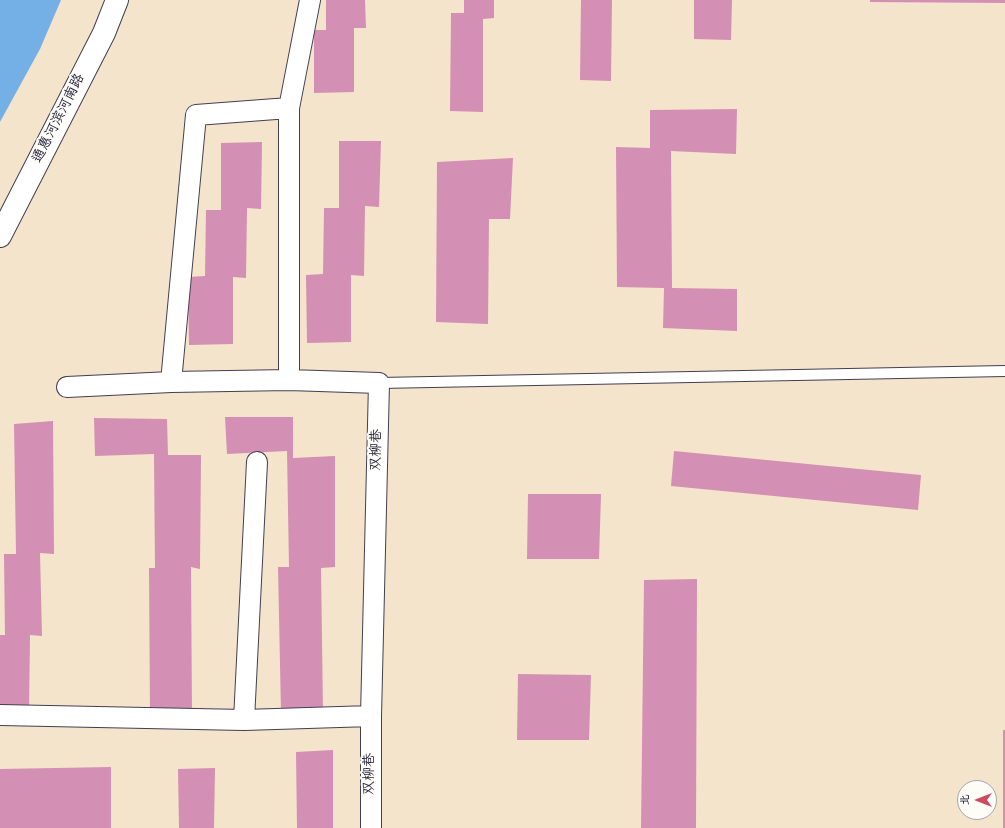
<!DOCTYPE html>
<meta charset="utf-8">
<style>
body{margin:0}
#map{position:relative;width:1005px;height:828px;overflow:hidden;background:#f4e4cb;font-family:Dekko,"LXGW WenKai TC",sans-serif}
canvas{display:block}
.north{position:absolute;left:957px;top:780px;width:40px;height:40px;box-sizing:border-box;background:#fdfcf7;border:1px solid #a5a5ac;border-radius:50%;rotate:270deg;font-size:11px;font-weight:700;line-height:16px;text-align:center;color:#22223b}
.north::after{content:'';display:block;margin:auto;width:14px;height:18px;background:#d1495b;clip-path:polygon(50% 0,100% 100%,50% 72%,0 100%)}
</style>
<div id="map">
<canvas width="1005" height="828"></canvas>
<div class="north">北</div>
</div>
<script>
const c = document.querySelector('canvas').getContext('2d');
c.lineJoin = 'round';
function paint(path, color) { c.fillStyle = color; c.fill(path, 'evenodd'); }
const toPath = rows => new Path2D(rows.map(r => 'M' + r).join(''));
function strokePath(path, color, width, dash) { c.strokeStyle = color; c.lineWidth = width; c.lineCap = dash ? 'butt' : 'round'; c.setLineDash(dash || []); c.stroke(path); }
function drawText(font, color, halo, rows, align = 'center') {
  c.font = font + ' Dekko,"LXGW WenKai TC",sans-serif'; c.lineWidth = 4; c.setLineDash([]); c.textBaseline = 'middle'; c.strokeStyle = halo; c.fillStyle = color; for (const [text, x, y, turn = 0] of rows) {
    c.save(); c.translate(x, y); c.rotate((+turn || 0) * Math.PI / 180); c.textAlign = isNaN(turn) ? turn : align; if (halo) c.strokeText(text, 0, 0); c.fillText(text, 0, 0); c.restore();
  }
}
const water = toPath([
 [0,0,61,0,40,49,0,122]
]);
const building = toPath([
 [326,0,365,0,366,28,354,28,354,92,314,93,314,30,326,30],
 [464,0,494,0,494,18,483,19,483,112,450,111,451,13,464,13],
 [581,0,612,0,611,81,580,80],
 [694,0,732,0,731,40,694,39],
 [870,0,1005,0,1005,3,870,2],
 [737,109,736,154,671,151,672,288,737,289,737,331,663,328,664,288,617,287,616,147,650,148,650,110],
 [339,141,381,141,379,207,365,206,364,276,351,275,351,342,307,343,306,275,323,274,324,208,339,208],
 [262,142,261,209,247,208,246,278,233,277,233,344,189,345,188,277,205,276,206,210,221,210,221,143],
 [513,158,510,219,489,219,488,324,436,322,437,162],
 [225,417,293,417,293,458,335,456,335,567,321,568,323,712,281,713,278,567,289,567,287,451,227,454],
 [94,418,167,419,168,455,201,455,200,569,191,567,192,715,150,715,149,568,155,568,154,454,95,456],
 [53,421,54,554,40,553,42,636,30,635,29,711,0,709,0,635,5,635,4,554,16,554,14,424],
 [674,451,921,475,918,510,671,486],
 [528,494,601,494,599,559,527,559],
 [697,579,696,828,641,828,644,580],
 [518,674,591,675,589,740,517,740],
 [1003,730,1005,730,1005,828,1003,828],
 [333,750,333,828,297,828,296,752],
 [111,767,111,828,0,828,0,769],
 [215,768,214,828,179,828,178,769]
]);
const service = toPath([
 [379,383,1005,371]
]);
const minor = toPath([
 [289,380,289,108,310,0],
 [171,382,196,115,289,108],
 [67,387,171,382,289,380,379,383,371,716,371,828],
 [257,462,244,720,371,716],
 [0,715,244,720]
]);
const tertiary = toPath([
 [0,236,104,33,117,0]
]);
const streetNames = [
 ["通惠河滨河南路",60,119,-63],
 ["双柳巷",378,450,-89],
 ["双柳巷",371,774,-90]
];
paint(water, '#74b0e5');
paint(building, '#d48fb4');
strokePath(service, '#423f51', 12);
strokePath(minor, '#423f51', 22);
strokePath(tertiary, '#423f51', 24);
strokePath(service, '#fff', 10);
strokePath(minor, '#fff', 20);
strokePath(tertiary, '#fff', 22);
drawText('14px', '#22223b', '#fdfcf7', streetNames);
</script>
